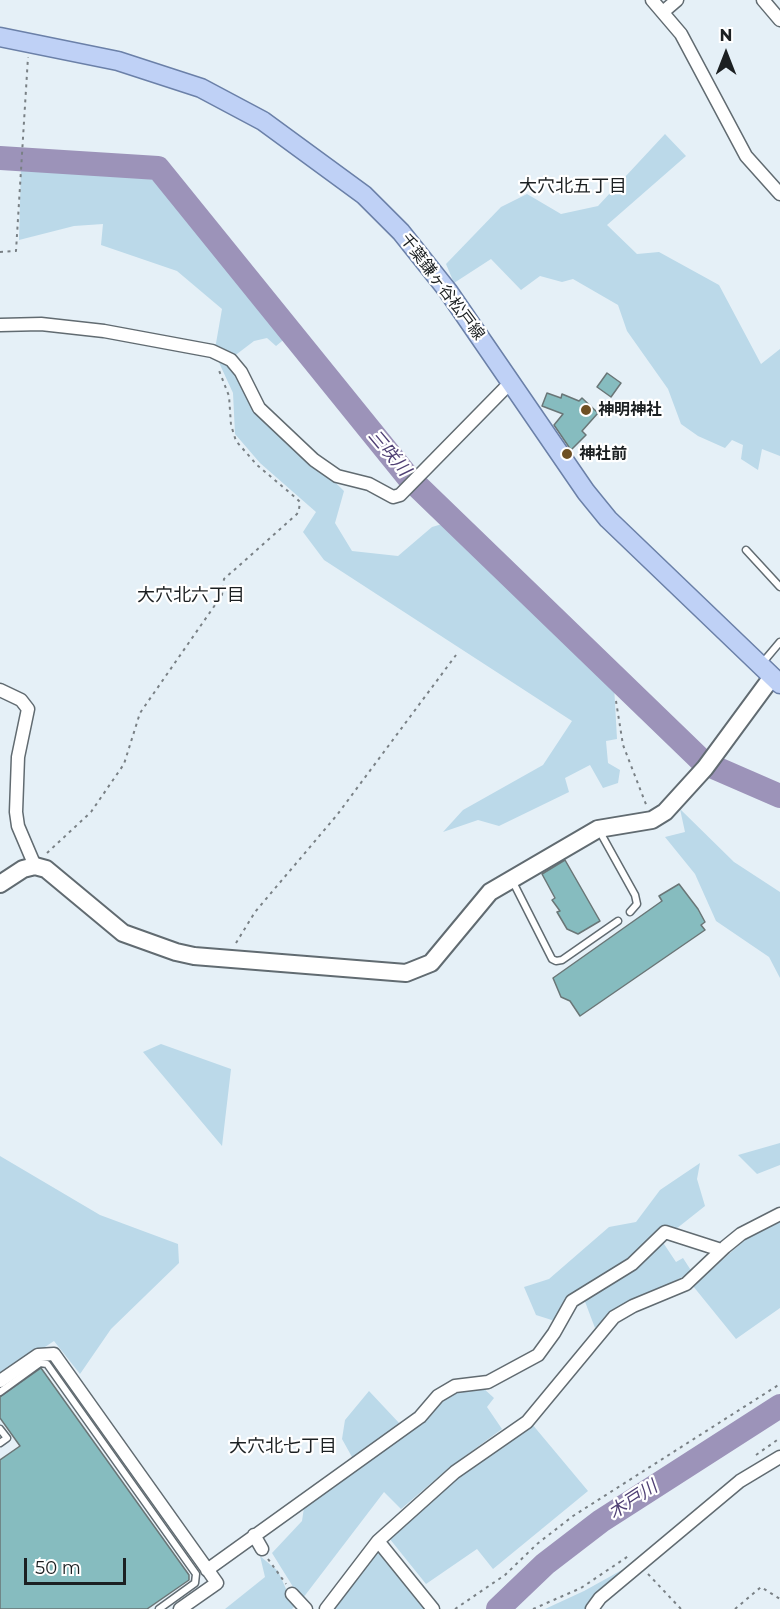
<!DOCTYPE html>
<meta charset="utf-8">
<style>
body{margin:0}
#map{position:relative;width:780px;height:1609px;overflow:hidden;background:#e5f0f7;font-family:Montserrat,sans-serif}
canvas{display:block}
.north{position:absolute;left:696px;top:24px;width:60px;height:60px;-webkit-text-stroke:4px #fff;paint-order:stroke;rotate:0deg;font-size:16px;font-weight:700;line-height:24px;text-align:center;color:#1c2022}
.north::after{content:'';display:block;margin:auto;width:21px;height:27px;background:#1c2022;clip-path:polygon(50% 0,100% 100%,50% 72%,0 100%)}
.scale{position:absolute;left:24px;top:1558px;width:102px;height:27px;box-sizing:border-box;border:3px solid #1c2022;border-top:0;padding-left:8px;font-size:18px;line-height:21px;white-space:nowrap;color:#1c2022;-webkit-text-stroke:4px #fff;paint-order:stroke}
</style>
<div id="map">
<canvas width="780" height="1609"></canvas>
<div class="north">N</div>
<div class="scale">50 m</div>
</div>
<script>
const c = document.querySelector('canvas').getContext('2d');
c.lineJoin = 'round';
function paint(path, color) { c.fillStyle = color; c.fill(path, 'evenodd'); }
const toPath = rows => new Path2D(rows.map(r => 'M' + r).join(''));
function strokePath(path, color, width, dash) { c.strokeStyle = color; c.lineWidth = width; c.lineCap = dash ? 'butt' : 'round'; c.setLineDash(dash || []); c.stroke(path); }
function drawText(font, color, halo, rows, align = 'center') {
  c.font = font + ' Montserrat,"Noto Sans JP",sans-serif'; c.lineWidth = 4.5; c.setLineDash([]); c.textBaseline = 'middle'; c.strokeStyle = halo; c.fillStyle = color; for (const [text, x, y, turn = 0] of rows) {
    c.save(); c.translate(x, y); c.rotate((+turn || 0) * Math.PI / 180); c.textAlign = isNaN(turn) ? turn : align; if (halo) c.strokeText(text, 0, 0); c.fillText(text, 0, 0); c.restore();
  }
}
const green = toPath([
 [665,134,686,156,607,225,637,254,659,252,719,285,761,364,780,349,780,456,762,449,758,470,741,459,743,445,732,440,725,448,698,436,681,424,668,389,627,331,618,305,573,279,562,282,540,276,521,290,491,259,454,283,446,264,501,207,527,194,561,214,598,206],
 [21,165,151,173,287,337,276,346,267,338,254,341,233,357,215,349,222,309,177,271,101,245,103,224,74,226,19,240],
 [216,356,230,364,250,399,344,491,335,523,352,551,398,556,432,527,449,522,614,685,617,739,606,741,608,763,620,770,618,783,603,788,590,765,565,778,569,792,499,826,478,820,443,832,463,810,543,765,572,721,324,560,303,532,316,512,260,463,235,434,233,393],
 [680,809,734,862,780,892,780,978,769,957,716,921,695,874,665,837,685,832],
 [161,1044,231,1069,222,1146,143,1052],
 [780,1143,780,1165,757,1174,738,1155],
 [0,1156,100,1215,178,1244,179,1263,111,1329,80,1374,54,1341,0,1377],
 [700,1163,697,1179,705,1206,676,1229,661,1227,642,1253,585,1290,570,1294,558,1322,536,1315,524,1287,549,1279,609,1227,636,1222,660,1190],
 [780,1222,780,1308,736,1339,693,1286,747,1238],
 [662,1241,676,1262,683,1258,692,1272,613,1313,595,1328,584,1299],
 [482,1387,494,1398,487,1407,502,1429,450,1467,401,1509,384,1492,303,1598,295,1590,272,1553,302,1521,305,1501,357,1466,342,1439,345,1420,369,1391,400,1424,457,1389],
 [532,1424,588,1491,493,1569,477,1549,426,1584,389,1538,457,1475],
 [375,1549,424,1609,330,1609],
 [260,1556,278,1571,294,1607,292,1609,225,1609,265,1577],
 [640,1560,587,1609,545,1609,584,1591]
]);
const river = toPath([
 [0,158,158,168,408,477,704,763,780,796],
 [498,1609,545,1564,601,1521,780,1406]
]);
const building = toPath([
 [607,373,621,383,611,397,597,387,607,373],
 [547,393,561,398,562,394,579,401,582,398,598,413,582,431,586,435,571,450,554,425,563,414,542,406,547,393],
 [565,860,600,921,578,934,567,929,557,912,560,911,552,900,555,898,542,874,565,860],
 [679,884,698,909,705,922,701,925,705,930,580,1016,570,1001,561,997,553,978,662,901,659,896,679,884],
 [41,1368,189,1575,189,1580,147,1609,0,1609,0,1460,20,1446,0,1418,0,1397,41,1368]
]);
const path = toPath([
 [0,252,16,251,28,57],
 [616,701,623,745,647,807],
 [47,853,91,812,124,764,140,713,222,595,224,579,297,514,299,509,300,502,296,498,257,465,236,441,231,425,229,396,218,368],
 [236,943,255,912,337,815,456,655],
 [756,1455,780,1438],
 [268,1559,286,1584],
 [648,1574,681,1609],
 [455,1609,505,1575,537,1544,573,1516,780,1384],
 [533,1609,581,1588,630,1555],
 [735,1609,761,1587,780,1599]
]);
const lane = toPath([
 [746,550,780,587],
 [764,661,780,642],
 [600,832,635,895,637,904,630,912],
 [513,882,552,959,556,961,562,960,618,921],
 [0,1392,40,1363,47,1364,196,1574,195,1583,159,1609],
 [0,1429,7,1438,0,1443]
]);
const street = toPath([
 [652,0,681,34,746,156,780,194],
 [763,0,780,20],
 [663,12,677,0],
 [0,325,41,324,104,331,212,351,231,360,241,372,259,408,314,460,337,476,369,484,393,497,400,495,511,382],
 [0,690,21,700,28,709,18,757,16,812,18,826,35,866],
 [0,1381,38,1355,54,1354,217,1583,180,1609],
 [254,1535,262,1549],
 [378,1541,433,1609],
 [207,1570,420,1417,438,1396,455,1386,488,1382,538,1355,554,1333,572,1301,632,1264,665,1232,721,1250],
 [292,1594,306,1609],
 [326,1609,378,1541,455,1472,527,1422,614,1317,633,1306,686,1284,725,1247,741,1234,780,1214],
 [592,1609,600,1598,740,1481,780,1457]
]);
const secondary = toPath([
 [0,884,23,869,35,866,46,869,123,933,176,952,194,956,406,973,431,963,490,892,598,829,652,820,665,812,705,768,772,677]
]);
const primary = toPath([
 [0,37,118,61,201,88,263,121,364,195,401,232,448,291,586,492,608,519,780,684]
]);
const markers = [
 [586,410,6,"#6e5024"],
 [567,454,6,"#6e5024"]
];
const streetNames = [
 ["千葉鎌ヶ谷松戸線",442,287,53]
];
const poiNames = [
 ["神明神社",598,410],
 ["神社前",579,454]
];
const neighbourhoodNames = [
 ["大穴北五丁目",573,187],
 ["大穴北六丁目",191,596],
 ["大穴北七丁目",283,1447]
];
const waterNames = [
 ["三咲川",389,453,50],
 ["木戸川",633,1500,-33]
];
paint(green, '#bbd9e9');
strokePath(river, '#9c93b9', 24);
paint(building, '#86bcbf');
strokePath(building, '#6a7677', 1.5);
strokePath(lane, '#616b71', 9);
strokePath(street, '#616b71', 15);
strokePath(secondary, '#616b71', 20);
strokePath(primary, '#6b80a8', 21);
strokePath(path, '#798085', 2, [3, 4.5]);
strokePath(lane, '#fff', 6);
strokePath(street, '#fff', 12);
strokePath(secondary, '#fff', 16);
strokePath(primary, '#bfd1f6', 18);
for (const [x, y, r, color] of markers) { const dot = new Path2D(); dot.arc(x, y, r, 0, 2 * Math.PI); c.fillStyle = color; c.fill(dot); strokePath(dot, '#fff', 2); }
drawText('16px', '#1c2022', '#fff', streetNames);
drawText('bold 16px', '#1c2022', '#fff', poiNames, 'left');
drawText('18px', '#1c2022', '#fff', neighbourhoodNames);
drawText('italic 18px', '#504175', '#fff', waterNames);
</script>
